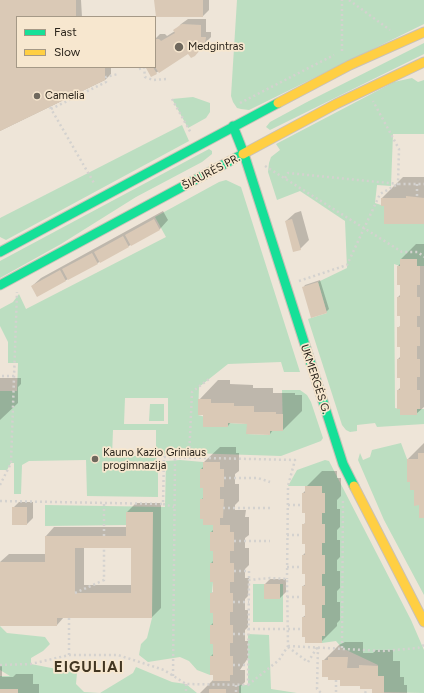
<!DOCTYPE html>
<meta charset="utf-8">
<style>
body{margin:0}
#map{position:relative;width:424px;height:693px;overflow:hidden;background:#eee5d8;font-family:Figtree,sans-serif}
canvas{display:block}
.legend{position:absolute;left:16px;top:16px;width:140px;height:52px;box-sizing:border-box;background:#f7e7cf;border:1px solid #a59987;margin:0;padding:5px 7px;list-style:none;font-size:12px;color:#2a241b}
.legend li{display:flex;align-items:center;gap:8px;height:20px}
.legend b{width:20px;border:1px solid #a59987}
</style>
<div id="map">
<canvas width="424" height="693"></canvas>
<ul class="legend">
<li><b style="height:5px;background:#16e098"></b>Fast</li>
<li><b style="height:5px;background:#ffcf43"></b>Slow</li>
</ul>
</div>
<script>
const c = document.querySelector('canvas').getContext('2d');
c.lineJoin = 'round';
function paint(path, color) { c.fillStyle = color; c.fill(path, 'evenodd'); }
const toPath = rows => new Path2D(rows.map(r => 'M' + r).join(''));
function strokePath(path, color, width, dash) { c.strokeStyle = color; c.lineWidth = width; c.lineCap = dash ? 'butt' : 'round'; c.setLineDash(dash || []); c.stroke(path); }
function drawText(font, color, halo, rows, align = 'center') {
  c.font = font + ' Figtree,sans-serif'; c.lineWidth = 3.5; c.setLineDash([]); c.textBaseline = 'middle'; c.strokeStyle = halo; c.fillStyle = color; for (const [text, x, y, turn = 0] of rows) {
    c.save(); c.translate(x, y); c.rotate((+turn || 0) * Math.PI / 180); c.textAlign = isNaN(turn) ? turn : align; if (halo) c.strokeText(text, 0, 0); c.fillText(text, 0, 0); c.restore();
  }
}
const green = toPath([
 [237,0,424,0,424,24,249,110,241,109,237,108,233,102,231,96],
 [424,43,424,54,270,130,266,127,270,122,307,102],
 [412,78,418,82,424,80,424,134,393,134,391,186,377,185,375,203,384,206,384,224,424,224,424,266,417,266,417,259,400,259,400,266,394,264,395,408,400,409,400,415,416,415,417,409,424,409,424,424,377,427,375,423,357,425,357,431,350,432,346,430,342,425,308,319,327,313,318,282,347,268,345,221,300,191,277,200,268,172,269,163,271,157,280,150,276,144,394,82],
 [193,97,210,103,210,112,206,118,188,128,172,99],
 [182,125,189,141,6,240,0,237,0,218],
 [209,149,212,151,212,154,202,162,136,197,61,244,0,278,0,261],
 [226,180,241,187,300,372,284,372,281,362,228,364,199,387,198,415,228,423,247,424,247,434,270,435,270,431,283,431,282,390,300,390,307,395,311,402,323,438,321,441,281,456,189,453,156,455,156,430,113,430,112,456,156,456,157,462,158,462,158,497,87,496,86,460,29,461,22,465,21,494,14,494,14,463,11,463,7,470,0,470,0,391,17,391,18,363,8,363,8,342,0,326,0,309,13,302,19,294,26,309,166,237,155,217,219,182],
 [125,398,168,398,168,424,124,424],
 [150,404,164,404,164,421,149,421],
 [401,443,407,459,407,482,410,482,410,490,414,490,414,505,419,505,419,518,424,518,424,595,384,520,358,460,360,453,363,460,370,457,372,450],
 [180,460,203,462,203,469,200,469,200,488,203,488,203,525,213,525,213,532,210,532,210,551,213,551,213,563,210,563,210,582,213,582,210,613,213,613,213,625,210,625,210,644,213,644,213,656,210,656,210,675,197,670,189,661,180,657,148,662,139,655,141,644,147,638,152,618,152,512,126,512,126,525,45,526,45,505,165,507,166,461],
 [325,460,329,461,411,620,424,650,424,693,384,692,384,676,378,676,378,665,342,648,336,641,322,643,322,636,325,636,325,618,322,618,322,605,325,604,325,586,322,586,322,574,325,573,325,555,322,555,322,543,325,543,325,524,322,524,322,513,325,512,325,493,322,493,322,486,288,486,297,470],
 [253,584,264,584,264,599,280,599,280,584,283,584,283,622,253,622],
 [0,626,7,633,45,637,50,644,43,651,31,658,31,664,77,673,76,684,84,692,100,693,133,673,136,667,172,682,186,684,197,693,18,693,0,689,0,676,10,676,0,670],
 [248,634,269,635,271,689,297,693,239,693,239,685,248,685]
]);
const shadow = toPath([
 [0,0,81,0,82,17,17,17,17,67,111,67,111,74,105,80,0,131],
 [155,0,209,0,209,10,203,16,155,8],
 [188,19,206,19,206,32,211,32,211,37,200,48,188,52,151,76,148,67,155,67,155,39,160,34,165,34,167,36,175,31,181,24],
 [403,177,424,177,424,223,385,205,382,198],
 [163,211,168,220,160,229,37,296,32,286,41,278],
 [301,211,309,240,300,249,286,221,295,213],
 [416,244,424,244,424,407,416,414,401,408,398,390,401,387,398,359,401,356,401,346,398,328,401,325,401,315,398,297,401,294,401,284,398,284,398,266,401,263,401,259],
 [320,280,329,309,326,312,303,288,305,285],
 [0,378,21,378,21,384,18,387,18,403,0,420],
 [218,380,230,380,230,384,253,385,253,388,273,388,273,393,295,393,295,395,302,395,302,411,283,430,273,430,270,434,248,423,231,422,228,426,204,414,199,400],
 [424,443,424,517,408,459],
 [220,447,236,447,236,453,239,453,239,471,235,474,235,484,239,484,239,501,235,505,235,510,246,510,245,517,249,517,249,535,245,538,245,548,249,548,249,565,245,569,245,578,249,578,248,596,245,599,245,610,248,610,248,627,245,630,245,641,248,641,248,658,240,670,245,670,245,682,241,686,241,693,200,693,214,679,214,674,211,674,211,656,214,653,214,643,211,643,211,625,214,622,211,594,214,591,211,563,214,560,211,532,214,529,214,524,201,500,204,497,201,469,204,466,204,462],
 [322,471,337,471,337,478,341,478,341,496,337,500,337,509,340,509,340,527,337,530,337,540,340,540,340,557,337,560,337,571,340,571,340,588,337,591,337,602,340,602,340,620,337,623,337,626,321,642,303,617,306,615,303,586,306,584,306,573,303,555,306,552,306,543,303,525,306,522,306,512,303,493,306,490,306,487],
 [19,502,33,502,33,518,27,524,13,508],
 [136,503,161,503,161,608,152,617,64,617,57,625,0,625,0,562,9,554,46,554,46,536,54,527,127,527,127,512],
 [84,547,132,547,132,585,84,585],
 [270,579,286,579,286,592,280,598,265,584],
 [345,642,363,642,363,653,373,653,376,650,393,650,393,661,400,661,400,677,404,677,404,685,407,685,407,693,373,693,373,688,341,679,323,661,339,645],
 [0,665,2,665,2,677,13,677,16,674,33,674,33,684,39,684,39,693,0,693]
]);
const building = toPath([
 [0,0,76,0,76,17,17,17,17,67,105,67,105,80,0,131],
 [154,0,203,0,203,17,156,17],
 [182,24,201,25,201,37,206,37,205,44,195,56,191,58,188,54,159,73,155,67,155,39,159,39,161,41,175,33,173,30],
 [147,67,153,67,157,74,151,77,146,68],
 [406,196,424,198,424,224,384,224,384,206,381,206,381,198,406,198],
 [154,219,160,230,131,246,125,235],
 [292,219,301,250,293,252,285,221],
 [123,236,129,247,100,263,94,252],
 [92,253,98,264,68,280,62,269],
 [400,259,417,259,417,266,420,266,420,285,417,285,417,297,420,297,420,316,417,316,417,327,420,327,420,346,417,346,417,359,420,359,420,377,417,377,417,390,420,390,420,409,417,409,417,415,400,415,400,409,397,409,397,390,400,390,400,378,397,378,397,359,400,359,400,347,397,347,397,327,400,327,400,316,397,316,397,297,400,297,400,285,397,285,397,266,400,266],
 [60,270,66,281,37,297,31,286],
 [318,282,327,313,311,318,302,287],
 [198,399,211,399,211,403,234,403,234,406,254,406,254,412,276,412,276,414,283,414,283,431,270,431,270,435,246,434,247,424,228,423,228,427,203,427,203,415,198,415],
 [418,453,424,453,424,518,419,518,419,505,414,506,414,490,410,490,410,482,407,482,407,459,418,459],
 [203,462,220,462,220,469,224,469,224,487,220,487,220,499,224,499,223,518,220,518,220,525,230,525,230,532,234,532,234,551,230,551,230,563,234,563,234,582,230,582,230,593,233,593,233,612,230,612,230,625,233,625,233,643,230,643,230,656,233,656,233,675,230,675,230,681,213,681,213,675,210,675,210,656,213,656,213,644,210,644,210,625,213,625,213,613,210,613,210,593,213,593,213,582,210,582,210,563,213,563,213,551,210,551,210,532,213,532,213,525,203,525,203,519,200,519,200,499,203,499,203,488,200,488,200,469,203,469],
 [305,486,322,486,322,493,325,493,325,513,322,513,322,524,325,524,325,543,322,543,322,555,325,555,325,574,322,574,322,586,325,586,325,605,322,605,322,618,325,618,325,636,322,636,322,643,305,643,305,637,302,637,302,617,305,617,305,605,302,605,302,586,305,586,305,574,302,574,302,555,305,555,305,544,302,544,302,524,305,524,305,513,302,513,302,493,305,493],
 [12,507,27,507,27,525,12,525],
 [126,512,153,512,152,618,57,618,57,626,0,626,0,562,45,562,45,536,126,536],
 [75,548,131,548,131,593,75,593],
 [264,584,280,584,280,599,264,599],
 [328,657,348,657,347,668,359,668,359,665,378,666,378,676,384,676,384,693,372,693,372,689,360,689,360,686,340,686,340,680,328,680,328,677,322,677,322,660,328,660],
 [0,689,18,689,18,693,0,693],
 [209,689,226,689,226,693,209,693]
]);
const path = toPath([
 [349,0,390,30],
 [342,51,342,0],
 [139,69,144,67,145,77,153,80,166,79],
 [172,99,191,133],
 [240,103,334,55],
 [50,107,94,183],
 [51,109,106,82,106,77,118,74],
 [265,166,402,252,418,252,424,257],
 [285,178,288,173,398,184,399,149,373,101],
 [417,184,417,198],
 [299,281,347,265,380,194,398,184,424,184],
 [2,376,14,376],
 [189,458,192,392,209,379],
 [224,478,258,478,270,482],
 [0,485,11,463,17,292],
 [0,501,163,504,164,457,295,460,288,486,287,579],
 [163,504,174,507],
 [288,505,302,505],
 [223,508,270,508],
 [287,535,302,535],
 [104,536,104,503],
 [234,541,270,541],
 [287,567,302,567],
 [234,571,249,571,249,580],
 [75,593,104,580,104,548],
 [287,597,302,597],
 [233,602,249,602],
 [248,629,302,629],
 [233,634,248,634],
 [288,646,383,651,418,648,424,645],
 [288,647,308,662,318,646,317,689,321,693],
 [342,648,343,498],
 [69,655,69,618],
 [0,665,31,664,69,655,118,655,164,670,186,684,248,685,249,580,270,578,287,579,288,646,279,660,248,685],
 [233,665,248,665],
 [173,676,175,457],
 [336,680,336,693],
 [186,684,186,693],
 [236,685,236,693],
 [365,693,367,689]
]);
const fast = toPath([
 [233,126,244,154,343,464,354,486],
 [0,252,278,103],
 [0,285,243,154]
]);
const slow = toPath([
 [278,103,350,65,424,32],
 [243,154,336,104,424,62],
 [354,486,424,622]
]);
const markers = [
 [179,47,5,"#6f685d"],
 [37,96,4,"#6f685d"],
 [95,459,4,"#6f685d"]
];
const poiNames = [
 ["Medgintras",188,47],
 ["Camelia",45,96],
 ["Kauno Kazio Griniaus",103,453],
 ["progimnazija",103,466]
];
const streetNames = [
 ["ŠIAURĖS PR.",211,172,-28],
 ["UKMERGĖS G.",315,379,72]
];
const districtNames = [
 ["EIGULIAI",89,668]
];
paint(green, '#bcdec1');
paint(shadow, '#0003');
paint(building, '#dac9b6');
strokePath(fast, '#c9c1b7', 11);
strokePath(slow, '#c9c1b7', 11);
strokePath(path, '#d4d2cf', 2.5, [2, 3]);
strokePath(fast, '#16e098', 9);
strokePath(slow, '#ffcf43', 9);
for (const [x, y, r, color] of markers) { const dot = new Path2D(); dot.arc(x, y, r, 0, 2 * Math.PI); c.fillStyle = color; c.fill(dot); strokePath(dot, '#f7e7cf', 1.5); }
drawText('11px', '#2a241b', '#f7e7cf', poiNames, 'left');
drawText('11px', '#2a241b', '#f7e7cf', streetNames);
c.letterSpacing = '1px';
drawText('bold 15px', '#423622', '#f7e7cf', districtNames);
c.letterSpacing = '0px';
</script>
